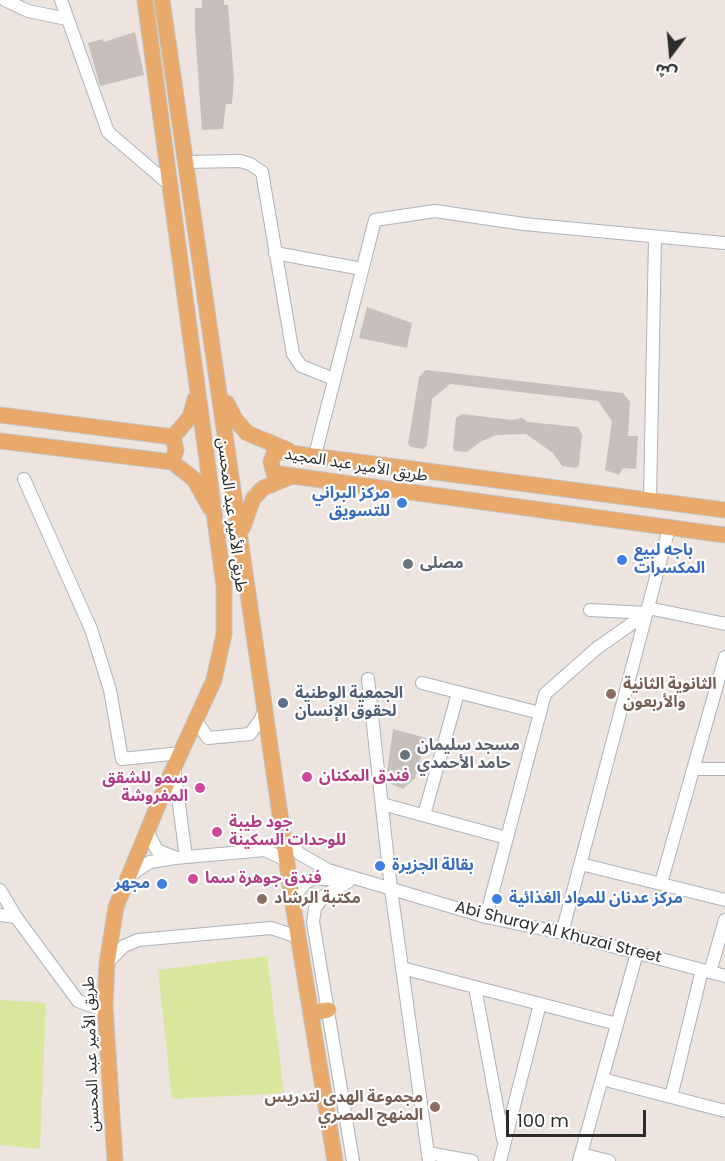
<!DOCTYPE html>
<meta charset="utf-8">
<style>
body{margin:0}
#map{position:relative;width:725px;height:1161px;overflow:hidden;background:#ede4e0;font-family:Poppins,"Noto Sans Arabic",sans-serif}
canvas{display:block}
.north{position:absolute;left:641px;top:24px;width:60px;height:60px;-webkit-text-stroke:4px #fff;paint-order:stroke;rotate:196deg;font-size:16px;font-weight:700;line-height:24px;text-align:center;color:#2c2c2c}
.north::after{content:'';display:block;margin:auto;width:21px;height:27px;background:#2c2c2c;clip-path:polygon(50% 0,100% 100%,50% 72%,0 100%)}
.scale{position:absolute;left:506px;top:1110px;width:140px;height:27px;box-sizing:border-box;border:3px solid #2c2c2c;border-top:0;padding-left:8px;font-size:18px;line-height:21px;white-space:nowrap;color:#2c2c2c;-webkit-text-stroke:4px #fff;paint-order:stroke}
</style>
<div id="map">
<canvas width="725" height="1161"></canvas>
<div class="north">ش</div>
<div class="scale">100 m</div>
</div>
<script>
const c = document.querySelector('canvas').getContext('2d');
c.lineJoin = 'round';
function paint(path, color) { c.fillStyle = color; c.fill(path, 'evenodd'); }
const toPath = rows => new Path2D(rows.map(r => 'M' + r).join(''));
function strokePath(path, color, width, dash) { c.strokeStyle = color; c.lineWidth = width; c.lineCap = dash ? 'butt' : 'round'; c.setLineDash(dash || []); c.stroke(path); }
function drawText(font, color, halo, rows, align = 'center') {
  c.font = font + ' Poppins,"Noto Sans Arabic",sans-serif'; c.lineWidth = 4.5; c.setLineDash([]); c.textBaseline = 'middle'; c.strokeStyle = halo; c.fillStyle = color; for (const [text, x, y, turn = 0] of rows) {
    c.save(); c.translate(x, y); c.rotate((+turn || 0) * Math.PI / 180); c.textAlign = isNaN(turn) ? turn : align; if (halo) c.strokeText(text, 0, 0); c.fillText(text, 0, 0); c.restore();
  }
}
const pitch = toPath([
 [267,956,284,1093,172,1099,158,970],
 [0,1000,46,1003,40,1149,0,1145]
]);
const building = toPath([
 [202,0,224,0,224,5,228,5,234,79,232,104,226,104,223,129,202,130,195,30,195,8,202,8],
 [135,32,144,75,100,86,88,43,103,39,104,42],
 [367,307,412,323,407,348,359,338],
 [426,370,623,393,630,402,628,436,638,436,636,469,623,468,619,475,605,470,612,421,598,401,450,384,432,399,427,445,423,449,411,447,408,444,419,377],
 [462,414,512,420,522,418,528,422,578,427,582,435,579,465,576,468,562,466,553,453,526,434,496,435,480,442,467,452,455,451,453,448,456,418],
 [393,729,426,738,415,778,403,789,391,784,387,772]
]);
const minor = toPath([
 [5,0,28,11,67,19],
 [61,0,108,132,170,185],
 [185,162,240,161,250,164,262,172,293,354,301,366,334,379],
 [275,253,362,269],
 [315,455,375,220,435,211,524,224,725,243],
 [24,479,91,629,110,690,122,759,181,753],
 [650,500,655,237],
 [648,608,725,624],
 [590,610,647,613],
 [368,679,391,889,429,1161],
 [422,683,540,713],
 [196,721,208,738,250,734,261,719,265,706],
 [174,767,186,857],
 [694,769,725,769],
 [382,804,507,838],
 [424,815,458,693],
 [147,831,157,850,174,857],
 [283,834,300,854,328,870,486,917,562,933,725,976],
 [581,864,725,900],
 [129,876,150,862,175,858,265,850,288,861],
 [348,882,324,896,315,908,313,922,353,1161],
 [661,883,725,657],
 [0,890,16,917],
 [295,905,298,892,305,883,315,878,343,881],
 [0,915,16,917,78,1001,106,1011],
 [486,917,545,694,597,648,647,613],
 [562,933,669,528],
 [107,963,124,946,138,940,271,928,298,937],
 [402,968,617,1024],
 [710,972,725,920],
 [475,987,503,1139],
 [602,1079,725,1111],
 [671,1097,702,970],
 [428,1153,472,1161],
 [581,1154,609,1161],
 [500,1161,540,1004],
 [579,1161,637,953]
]);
const major = toPath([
 [162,0,294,911,335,1161],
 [227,403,235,419,247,433,288,450],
 [0,415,173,437,176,450,172,462],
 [173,437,190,417,195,399],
 [0,441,172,462,194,479,210,508],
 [725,510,275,451,271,462,274,473,293,476,725,535],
 [243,527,253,499,263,488,290,477],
 [311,1013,328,1010],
 [115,1161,105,1006,107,963,116,907,170,776,214,680,224,634,224,586,145,0]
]);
const markers = [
 [402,503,6,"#3f7fe0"],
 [622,560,6,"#3f7fe0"],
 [408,564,6,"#6b7280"],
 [611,694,6,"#8d6e63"],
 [283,703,6,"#5c6f8a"],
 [405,755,6,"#6b7280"],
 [307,777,6,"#d1479c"],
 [200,788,6,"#d1479c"],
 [217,832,6,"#d1479c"],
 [380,866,6,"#3f7fe0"],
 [193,879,6,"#d1479c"],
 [162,884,6,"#3f7fe0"],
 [262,899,6,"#8d6e63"],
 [497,899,6,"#3f7fe0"],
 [435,1107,6,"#8d6e63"]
];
const streetNames = [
 ["طريق الأمير عبد المجيد",356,466,9],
 ["طريق الأمير عبد المحسن",231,515,83],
 ["Abi Shuray Al Khuzai Street",558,933,14],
 ["طريق الأمير عبد المحسن",92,1054,-92]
];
const shopNames = [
 ["مركز البراني",390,494,"right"],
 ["للتسويق",390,512,"right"],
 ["باجه لبيع",634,551],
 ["المكسرات",634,569],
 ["بقالة الجزيرة",392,866],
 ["مجهر",150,884,"right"],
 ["مركز عدنان للمواد الغذائية",509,899]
];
const worshipNames = [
 ["مصلى",420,564],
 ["مسجد سليمان",417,746],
 ["حامد الأحمدي",417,764]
];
const educationNames = [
 ["الثانوية الثانية",623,685],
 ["والأربعون",623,703],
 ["مكتبة الرشاد",274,899],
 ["مجموعة الهدى لتدريس",423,1098,"right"],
 ["المنهج المصري",423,1116,"right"]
];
const serviceNames = [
 ["الجمعية الوطنية",295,694],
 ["لحقوق الإنسان",295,712]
];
const hotelNames = [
 ["فندق المكنان",319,777],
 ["سمو للشقق",188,779,"right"],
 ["المفروشة",188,797,"right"],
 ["جود طيبة",229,823],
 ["للوحدات السكينة",229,841],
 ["فندق جوهرة سما",205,879]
];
paint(pitch, '#dae69d');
paint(building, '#c6bfbb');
strokePath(minor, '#acb2b8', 14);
strokePath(major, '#c4c4c4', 17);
strokePath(minor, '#fff', 12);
strokePath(major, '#e8a96a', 15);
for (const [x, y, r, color] of markers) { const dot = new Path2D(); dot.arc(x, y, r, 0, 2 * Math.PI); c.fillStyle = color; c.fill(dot); strokePath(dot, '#fff', 2); }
drawText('16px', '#2c2c2c', '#fff', streetNames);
drawText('bold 16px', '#366cbe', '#fff', shopNames, 'left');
drawText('bold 16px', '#5b616d', '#fff', worshipNames, 'left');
drawText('bold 16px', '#785e54', '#fff', educationNames, 'left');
drawText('bold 16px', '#4e5e75', '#fff', serviceNames, 'left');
drawText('bold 16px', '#b23c85', '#fff', hotelNames, 'left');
</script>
